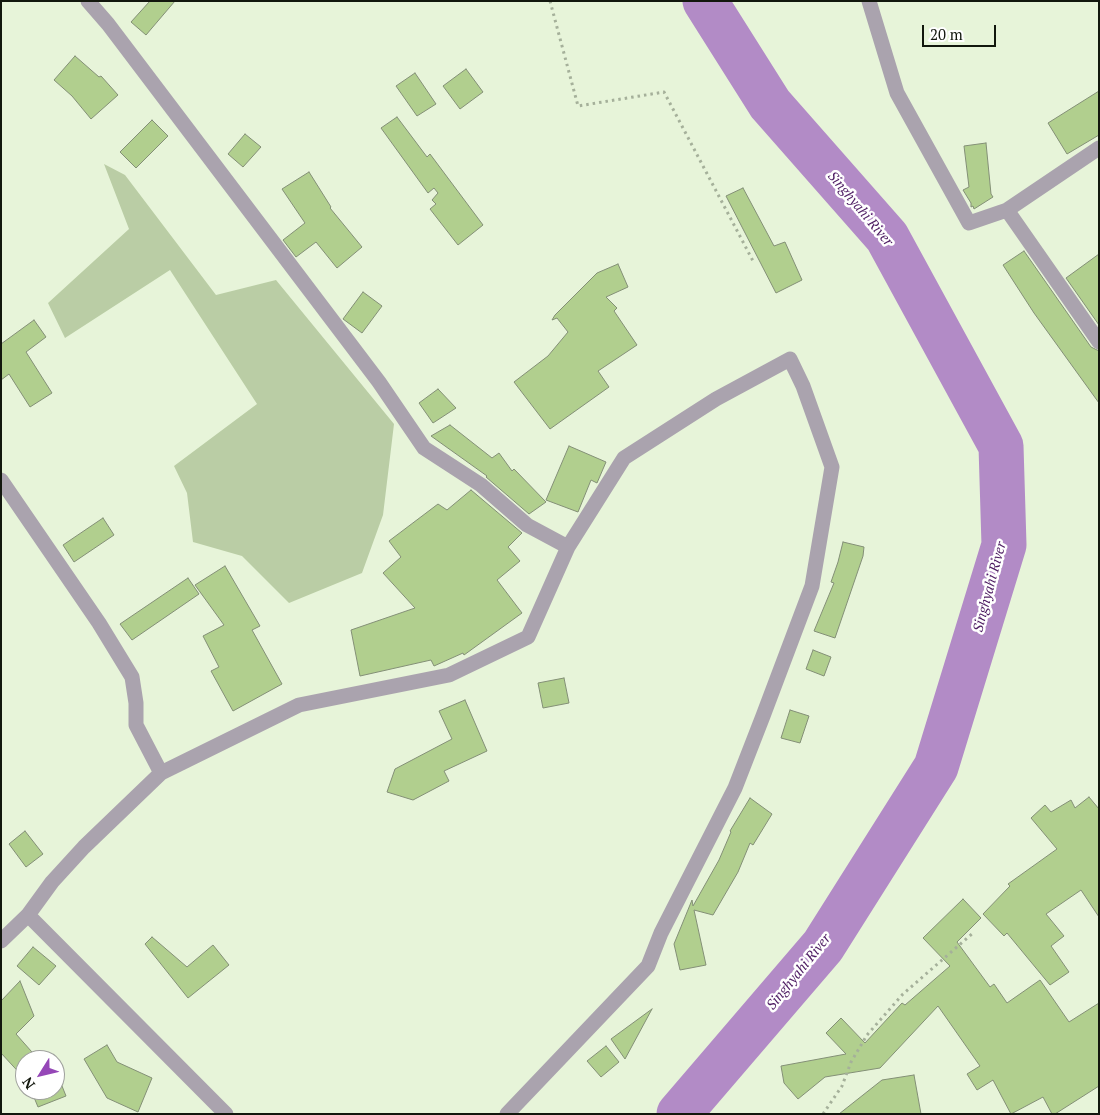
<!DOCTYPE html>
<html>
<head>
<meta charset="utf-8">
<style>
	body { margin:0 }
	#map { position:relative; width:1100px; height:1115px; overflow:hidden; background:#e7f4d9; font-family:"PT Serif",serif }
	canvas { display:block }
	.frame { position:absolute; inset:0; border:2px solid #12170d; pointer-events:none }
	.north { position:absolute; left:15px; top:1050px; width:50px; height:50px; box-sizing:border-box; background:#fff; border:1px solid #a0a29e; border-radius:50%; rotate:234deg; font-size:14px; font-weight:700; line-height:20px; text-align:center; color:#12170d }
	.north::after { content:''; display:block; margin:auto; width:18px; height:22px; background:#9547b7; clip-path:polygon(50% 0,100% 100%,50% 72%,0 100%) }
	.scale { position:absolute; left:922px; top:25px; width:74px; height:22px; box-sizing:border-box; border:2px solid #12170d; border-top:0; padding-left:6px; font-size:15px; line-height:18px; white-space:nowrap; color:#12170d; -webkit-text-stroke:4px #fff; paint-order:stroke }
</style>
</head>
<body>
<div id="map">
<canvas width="1100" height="1115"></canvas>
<div class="frame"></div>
<div class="north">N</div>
<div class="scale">20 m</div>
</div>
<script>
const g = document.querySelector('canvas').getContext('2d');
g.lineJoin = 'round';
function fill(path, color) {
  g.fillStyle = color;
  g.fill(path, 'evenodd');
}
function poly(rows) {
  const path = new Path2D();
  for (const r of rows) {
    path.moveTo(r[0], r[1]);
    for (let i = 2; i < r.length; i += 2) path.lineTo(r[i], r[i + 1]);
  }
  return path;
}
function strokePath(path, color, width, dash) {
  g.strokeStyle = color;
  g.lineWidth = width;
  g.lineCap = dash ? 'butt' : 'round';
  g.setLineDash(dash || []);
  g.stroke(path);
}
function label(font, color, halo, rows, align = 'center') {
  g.font = font + ' "PT Serif",serif';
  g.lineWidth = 5;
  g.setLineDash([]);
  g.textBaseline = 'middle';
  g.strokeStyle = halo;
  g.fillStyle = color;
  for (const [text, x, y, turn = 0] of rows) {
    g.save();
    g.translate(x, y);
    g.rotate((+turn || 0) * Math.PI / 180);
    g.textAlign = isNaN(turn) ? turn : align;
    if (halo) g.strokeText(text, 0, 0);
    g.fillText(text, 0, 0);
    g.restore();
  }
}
fill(poly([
	[104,164,125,175,216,295,276,280,394,424,383,515,362,573,289,603,242,556,193,542,187,493,174,466,257,404,170,270,65,338,48,303,129,229]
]), '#bacda5');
strokePath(poly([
	[679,1114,823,946,936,767,1004,545,1001,446,887,237,770,104,705,1]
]), '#b28bc6', 45);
const building = poly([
	[150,1,175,1,146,35,131,22,150,1],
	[75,56,99,77,101,76,118,95,91,119,72,96,54,80,75,56],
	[466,69,483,92,460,109,443,86,466,69],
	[415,73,436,104,417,116,396,86,415,73],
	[1099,91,1099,135,1067,154,1048,123,1099,91],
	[397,117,427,157,430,154,483,225,458,245,430,209,436,204,432,200,438,193,434,188,428,193,381,128,397,117],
	[152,120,168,136,136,168,120,152,152,120],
	[245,134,261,147,243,167,228,154,245,134],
	[986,143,991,194,993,197,974,209,973,206,971,207,971,203,963,190,969,187,964,146,986,143],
	[309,172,331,207,330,208,362,247,337,268,316,242,296,257,283,240,305,223,282,189,309,172],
	[743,188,774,246,785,242,802,280,776,293,726,196,743,188],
	[1024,251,1091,347,1099,351,1099,403,1034,313,1003,265,1024,251],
	[1099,254,1099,325,1066,278,1099,254],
	[618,264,628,287,606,297,617,308,614,311,637,345,598,371,609,387,550,429,514,382,548,356,568,332,557,318,552,320,555,315,597,273,618,264],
	[363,292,382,306,362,333,343,319,363,292],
	[34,320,46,337,26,352,52,393,30,407,9,374,1,380,1,344,34,320],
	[438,389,456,408,433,423,419,403,438,389],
	[450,425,492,458,499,453,512,471,514,469,546,502,529,514,486,477,487,476,431,436,450,425],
	[569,446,606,462,597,483,591,480,578,512,546,500,569,446],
	[471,490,522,533,508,547,520,561,497,580,522,613,464,655,463,653,434,666,431,660,360,676,351,630,415,608,383,573,401,557,389,541,438,504,447,510,471,490],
	[103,518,114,535,74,562,63,545,103,518],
	[843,542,864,547,863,556,835,638,814,631,834,583,831,582,838,562,843,542],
	[225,566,260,626,252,630,282,684,233,711,211,671,219,667,203,636,224,625,195,585,225,566],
	[188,578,199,594,132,640,120,624,188,578],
	[813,650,831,657,824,676,806,669,813,650],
	[564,678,569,703,543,708,538,683,564,678],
	[465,700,487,751,444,771,449,781,413,800,387,792,395,769,452,739,439,711,465,700],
	[790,710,809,716,800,743,781,738,790,710],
	[1089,797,1099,809,1099,917,1081,890,1046,914,1064,936,1051,946,1069,972,1050,985,1007,933,1004,936,983,914,1010,886,1008,884,1057,849,1031,818,1045,805,1051,812,1071,800,1075,808,1089,797],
	[750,798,772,814,753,845,750,843,738,872,713,915,694,910,706,965,680,970,674,944,692,900,693,906,719,860,731,832,730,831,750,798],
	[25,831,43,854,26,867,9,844,25,831],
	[963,899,981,918,957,942,990,987,994,984,1007,1003,1040,980,1069,1022,1099,1003,1099,1086,1055,1114,1052,1114,1043,1097,1011,1114,993,1080,977,1090,967,1074,980,1066,938,1006,880,1068,825,1077,798,1099,784,1083,781,1066,846,1054,826,1033,841,1018,865,1043,902,1003,905,1005,950,966,923,938,963,899],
	[152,937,187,967,213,945,229,965,188,998,145,944,152,937],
	[33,947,56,966,39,985,17,966,33,947],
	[20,981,34,1016,16,1034,39,1060,25,1060,25,1079,1,1053,1,1001,20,981],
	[652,1009,625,1059,611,1039,652,1009],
	[107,1045,117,1062,152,1078,138,1112,107,1098,84,1059,107,1045],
	[606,1046,619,1062,601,1077,587,1061,606,1046],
	[56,1071,66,1096,38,1107,31,1090,55,1090,56,1071],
	[914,1075,921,1114,839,1114,882,1080,914,1075]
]);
fill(building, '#b1cf8e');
strokePath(building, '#838f76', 1);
strokePath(poly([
	[550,1,578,106,664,92,753,261],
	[823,1114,842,1086,851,1062,867,1035,903,994,973,933]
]), '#a5b09a', 3, [2.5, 4]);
strokePath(poly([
	[88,1,108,24,379,382,424,448,481,485,527,525,568,547],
	[869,1,897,93,969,223,1007,210,1099,148],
	[1007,210,1099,342],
	[1,480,99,623,132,677,136,703,136,725,161,773],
	[28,915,226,1114],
	[1,941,28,915,52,882,84,847,161,773,299,705,449,675,528,637,568,547,624,458,716,399,790,359,803,386,832,467,812,586,763,716,735,788,661,933,648,966,507,1114]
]), '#aaa3ae', 15);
label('italic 14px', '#4d1c62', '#fff', [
	["Singhyahi River",860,209,50],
	["Singhyahi River",990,587,-75],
	["Singhyahi River",799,972,-51]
]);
</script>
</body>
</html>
